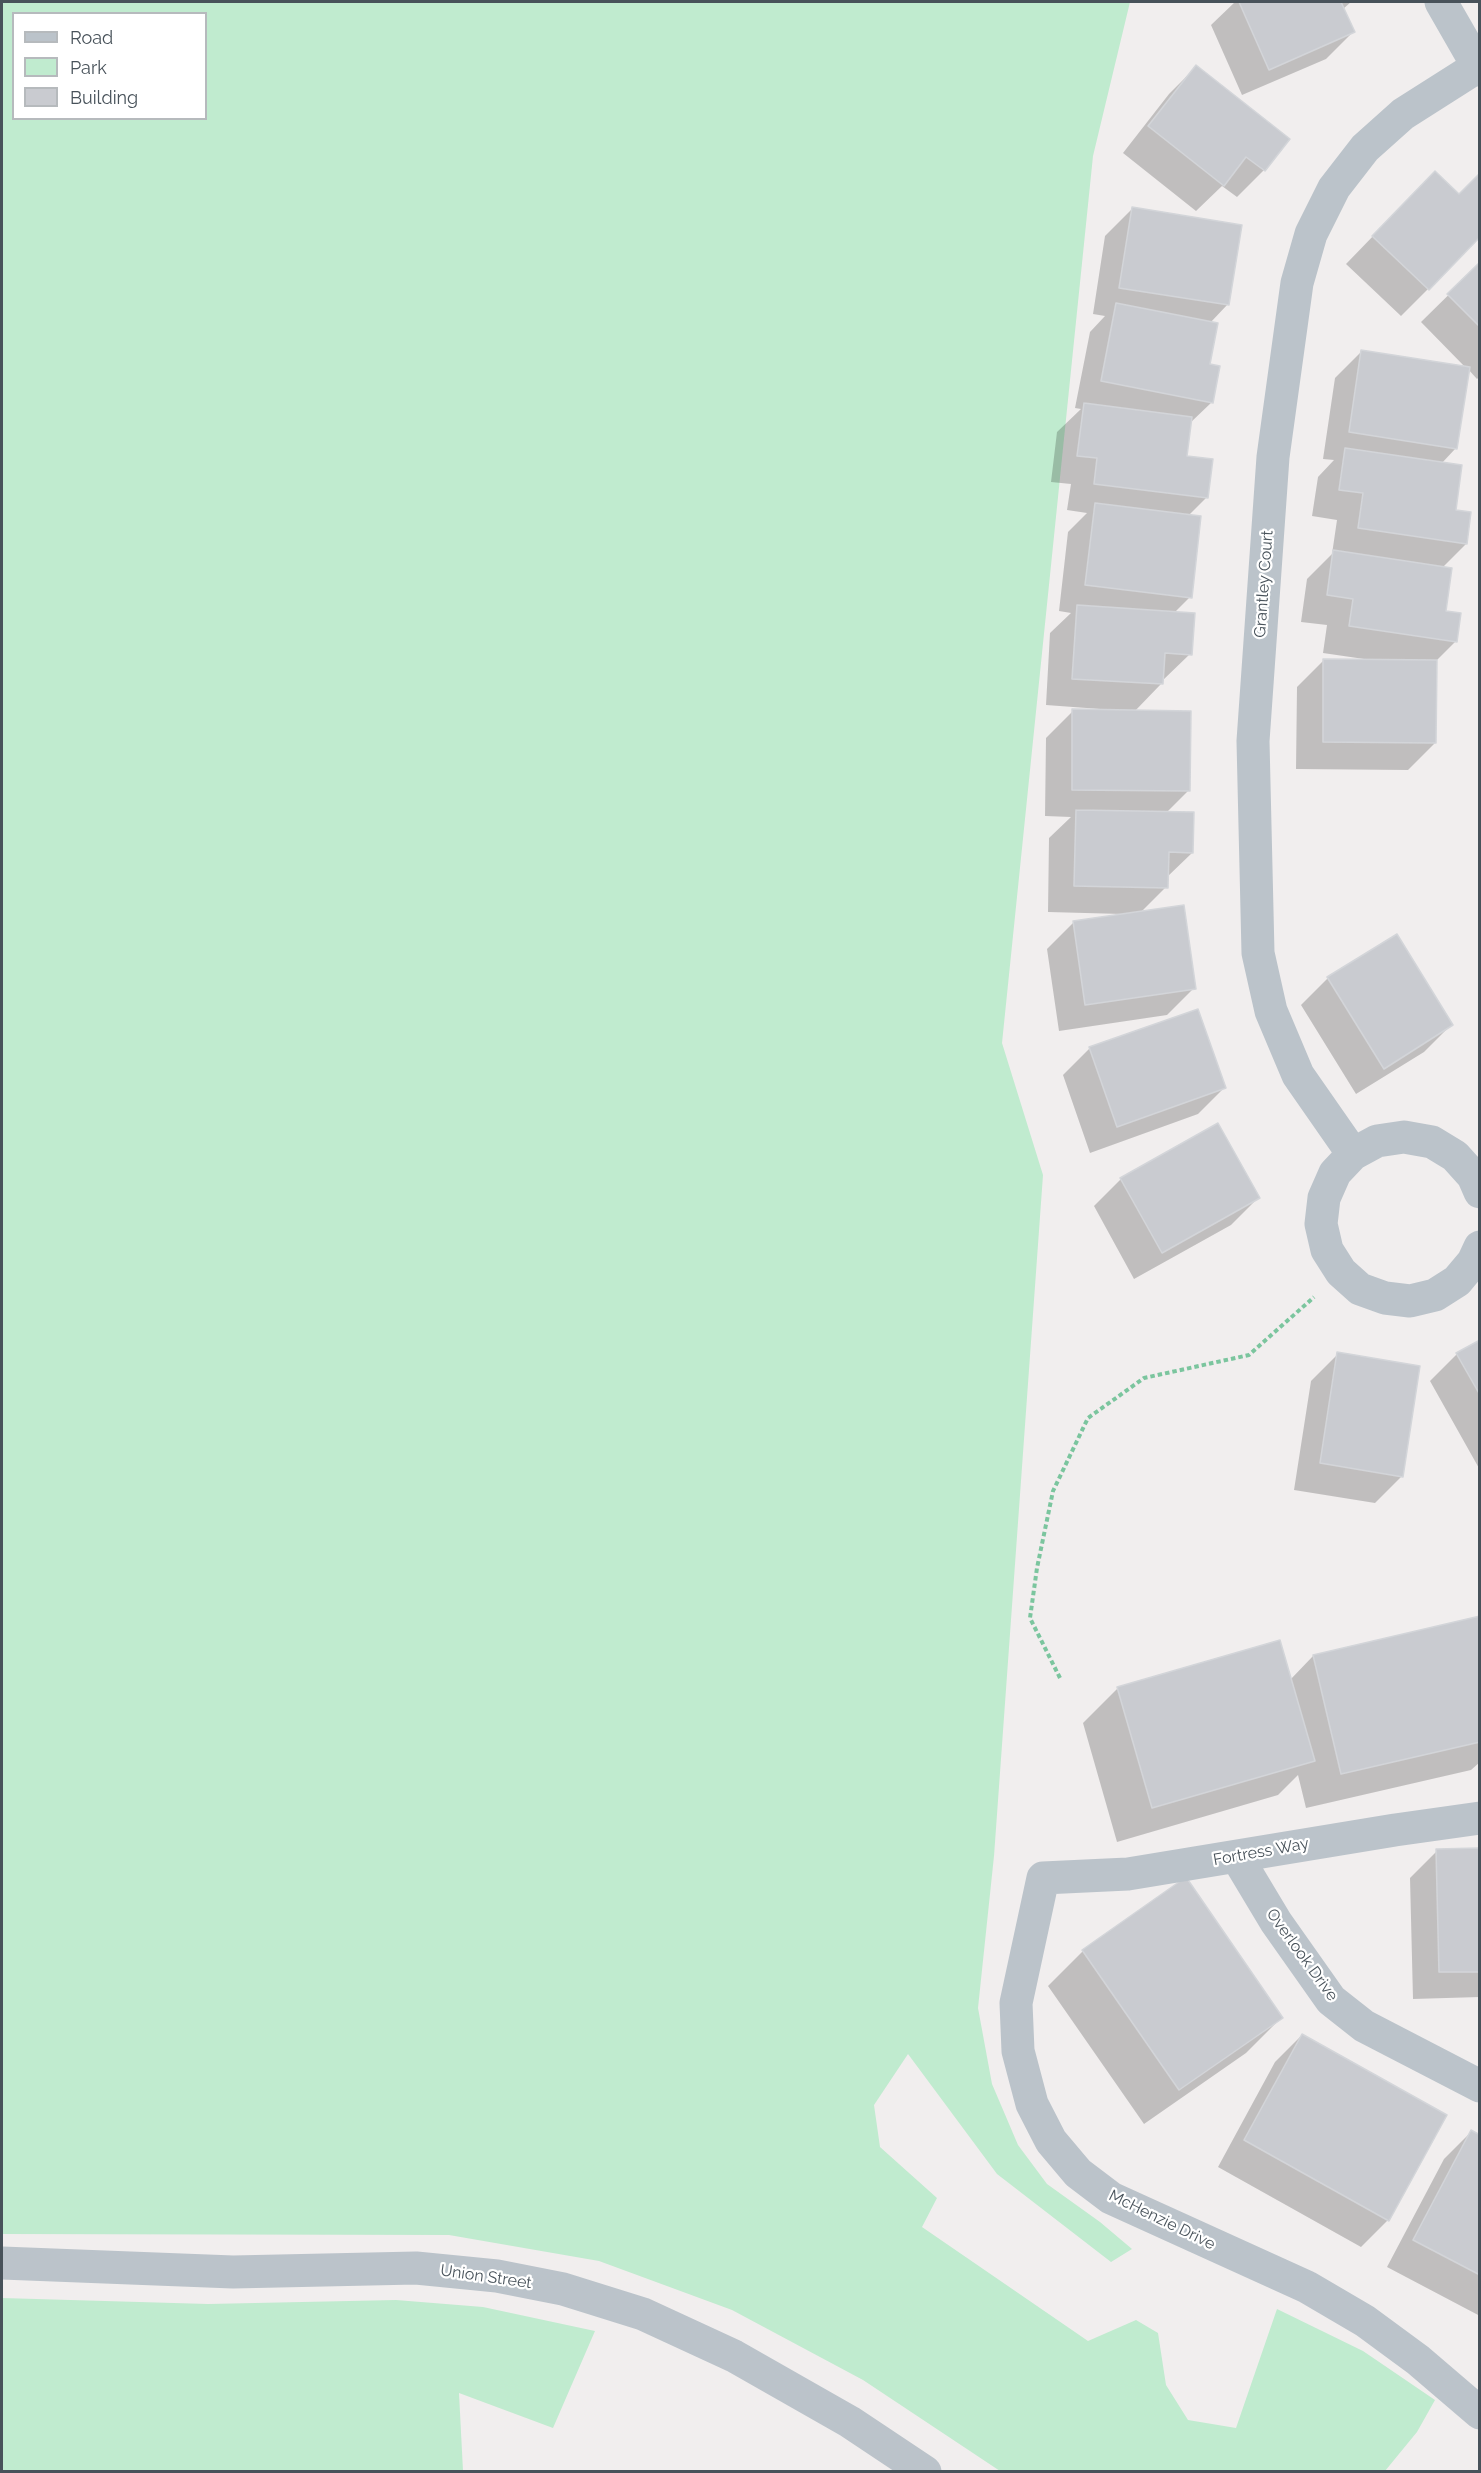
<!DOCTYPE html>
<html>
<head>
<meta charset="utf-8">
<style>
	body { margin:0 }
	#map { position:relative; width:1481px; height:2473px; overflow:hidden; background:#f1eeee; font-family:Raleway,sans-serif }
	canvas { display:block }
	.frame { position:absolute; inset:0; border:3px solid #48525a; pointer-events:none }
	.legend { position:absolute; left:12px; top:12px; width:195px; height:108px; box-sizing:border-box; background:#fff; border:2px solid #b6babd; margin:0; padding:8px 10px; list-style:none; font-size:18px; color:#48525a }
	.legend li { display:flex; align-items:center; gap:12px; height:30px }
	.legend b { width:30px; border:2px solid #b6babd }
</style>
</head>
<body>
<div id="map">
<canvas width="1481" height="2473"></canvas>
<div class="frame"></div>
<ul class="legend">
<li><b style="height:8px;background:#bbc3ca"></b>Road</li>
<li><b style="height:16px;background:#c0ebcf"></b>Park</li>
<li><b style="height:16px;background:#c9cbd0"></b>Building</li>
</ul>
</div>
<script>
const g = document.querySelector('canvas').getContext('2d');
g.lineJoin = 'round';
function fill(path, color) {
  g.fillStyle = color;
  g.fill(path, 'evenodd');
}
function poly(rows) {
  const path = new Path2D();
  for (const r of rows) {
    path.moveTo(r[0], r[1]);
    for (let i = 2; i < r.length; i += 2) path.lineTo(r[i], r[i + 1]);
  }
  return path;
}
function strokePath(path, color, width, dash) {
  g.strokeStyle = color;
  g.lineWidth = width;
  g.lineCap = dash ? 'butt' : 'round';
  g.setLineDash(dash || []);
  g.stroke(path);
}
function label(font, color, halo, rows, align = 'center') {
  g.font = font + ' Raleway,sans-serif';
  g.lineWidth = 4.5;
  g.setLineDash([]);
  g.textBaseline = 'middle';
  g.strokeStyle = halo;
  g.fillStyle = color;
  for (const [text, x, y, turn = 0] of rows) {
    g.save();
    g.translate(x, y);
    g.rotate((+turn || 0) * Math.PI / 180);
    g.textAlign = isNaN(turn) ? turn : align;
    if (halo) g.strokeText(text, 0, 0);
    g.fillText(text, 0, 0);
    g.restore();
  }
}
fill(poly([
	[2,2,1130,2,1093,156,1002,1043,1043,1175,994,1856,978,2008,992,2084,1018,2145,1047,2184,1100,2222,1132,2249,1111,2262,997,2174,908,2054,874,2105,880,2147,937,2198,922,2227,1088,2341,1136,2320,1158,2333,1166,2385,1188,2420,1236,2428,1277,2309,1363,2351,1435,2400,1417,2432,1385,2471,1000,2471,863,2380,732,2310,599,2261,449,2235,2,2234],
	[14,14,206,14,206,118,14,118],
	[2,2298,208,2304,396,2300,483,2307,595,2331,553,2428,459,2393,463,2471,2,2471]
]), '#c0ebcf');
fill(poly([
	[1235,2,1351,2,1343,9,1353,32,1326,59,1242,95,1211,25],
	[1196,67,1288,139,1264,170,1237,197,1222,186,1196,211,1123,153,1169,94],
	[1408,200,1428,289,1401,316,1346,264],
	[1132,209,1228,304,1210,323,1208,365,1212,402,1189,424,1185,457,1207,497,1188,516,1190,597,1174,613,1190,654,1162,681,1161,684,1134,712,1189,790,1166,813,1192,853,1166,878,1166,887,1140,913,1194,988,1167,1015,1059,1031,1047,949,1074,922,1122,916,1122,914,1048,912,1049,838,1071,817,1045,816,1046,738,1073,711,1100,711,1100,709,1046,705,1050,633,1071,613,1059,611,1068,532,1087,513,1067,510,1071,484,1051,482,1057,432,1081,409,1075,408,1090,332,1105,316,1093,314,1105,236],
	[1480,264,1480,376,1477,379,1468,369,1456,448,1441,464,1466,544,1442,568,1444,612,1456,641,1436,661,1435,743,1408,770,1296,769,1297,687,1324,660,1364,661,1364,659,1323,653,1327,625,1301,622,1307,579,1332,554,1337,520,1312,516,1318,477,1334,460,1323,459,1335,378,1362,351,1466,368,1421,322],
	[1328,978,1451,1025,1424,1052,1356,1094,1301,1005],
	[1090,1048,1225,1087,1198,1114,1090,1153,1063,1075],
	[1121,1179,1258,1198,1231,1225,1134,1279,1094,1206],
	[1480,1341,1480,1470,1430,1381,1457,1354],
	[1338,1354,1402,1476,1375,1503,1294,1490,1311,1381],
	[1480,1621,1480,1762,1471,1770,1306,1808,1298,1775,1278,1795,1117,1842,1083,1723,1118,1688,1290,1680,1313,1656],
	[1480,1850,1480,1997,1413,1999,1410,1878,1437,1851],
	[1083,1951,1281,2018,1246,2053,1144,2124,1048,1986],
	[1302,2035,1388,2220,1361,2247,1218,2167,1275,2062],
	[1471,2132,1480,2137,1480,2316,1387,2267,1444,2159]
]), '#0003');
const building = poly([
	[1239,2,1341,2,1355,32,1269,70,1239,2],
	[1196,65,1290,139,1265,171,1246,157,1224,186,1148,126,1196,65],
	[1435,171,1459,194,1480,173,1480,237,1429,290,1372,236,1435,171],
	[1132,207,1242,225,1229,305,1119,288,1132,207],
	[1480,262,1480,327,1447,294,1480,262],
	[1116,303,1218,323,1210,364,1220,366,1213,403,1101,381,1116,303],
	[1361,350,1470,367,1457,449,1349,432,1361,350],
	[1084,403,1192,417,1187,456,1213,459,1208,498,1094,484,1097,458,1077,456,1084,403],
	[1345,448,1462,465,1456,510,1471,512,1467,544,1358,528,1363,493,1339,490,1345,448],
	[1095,503,1201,516,1192,598,1085,585,1095,503],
	[1333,550,1452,568,1446,611,1461,613,1457,642,1349,626,1353,599,1327,595,1333,550],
	[1077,605,1195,613,1192,655,1165,653,1163,684,1072,679,1077,605],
	[1323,659,1437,660,1436,743,1323,742,1323,659],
	[1072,709,1191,711,1190,791,1072,790,1072,709],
	[1076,810,1194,812,1193,853,1169,852,1168,888,1074,886,1076,810],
	[1184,905,1196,989,1085,1005,1073,921,1184,905],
	[1397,934,1453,1025,1384,1069,1327,977,1397,934],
	[1198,1009,1226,1088,1117,1127,1089,1047,1198,1009],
	[1218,1123,1260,1198,1162,1253,1120,1178,1218,1123],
	[1480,1340,1480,1395,1456,1353,1480,1340],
	[1337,1352,1420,1366,1403,1477,1320,1463,1337,1352],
	[1480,1616,1480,1742,1341,1774,1313,1655,1480,1616],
	[1280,1640,1315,1761,1152,1808,1117,1687,1280,1640],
	[1480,1848,1480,1972,1439,1972,1436,1849,1480,1848],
	[1186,1877,1283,2018,1179,2090,1082,1950,1186,1877],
	[1302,2034,1447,2115,1389,2221,1244,2140,1302,2034],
	[1471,2130,1480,2135,1480,2275,1413,2240,1471,2130]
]);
fill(building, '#c9cbd0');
strokePath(building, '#d3d5d9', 1.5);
strokePath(poly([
	[1060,1678,1030,1618,1037,1568,1053,1491,1088,1418,1144,1378,1249,1355,1314,1297]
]), '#7bc59e', 4, [4.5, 3]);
strokePath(poly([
	[1441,2,1480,70],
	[1353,1154,1298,1075,1271,1011,1258,953,1253,741,1273,457,1297,283,1311,234,1334,188,1365,148,1403,114,1477,67],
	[1480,1192,1473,1176,1455,1156,1432,1142,1404,1137,1377,1141,1353,1154,1335,1173,1324,1198,1321,1224,1327,1250,1341,1272,1360,1289,1385,1298,1410,1301,1435,1295,1457,1281,1473,1262,1480,1247],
	[1480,1818,1395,1830,1128,1874,1043,1878,1016,2003,1018,2051,1032,2104,1051,2141,1078,2173,1111,2198,1307,2287,1365,2321,1418,2360,1480,2413],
	[1237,1857,1276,1922,1331,2000,1364,2026,1480,2086],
	[2,2263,233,2272,416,2268,497,2276,563,2289,643,2314,734,2356,850,2422,925,2472]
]), '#bbc3ca', 33);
label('16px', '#48525a', '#fff', [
	["Grantley Court",1264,584,-86],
	["Fortress Way",1261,1852,-10],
	["Overlook Drive",1302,1955,54],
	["McHenzie Drive",1162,2220,26],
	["Union Street",486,2277,8]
]);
</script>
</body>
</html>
